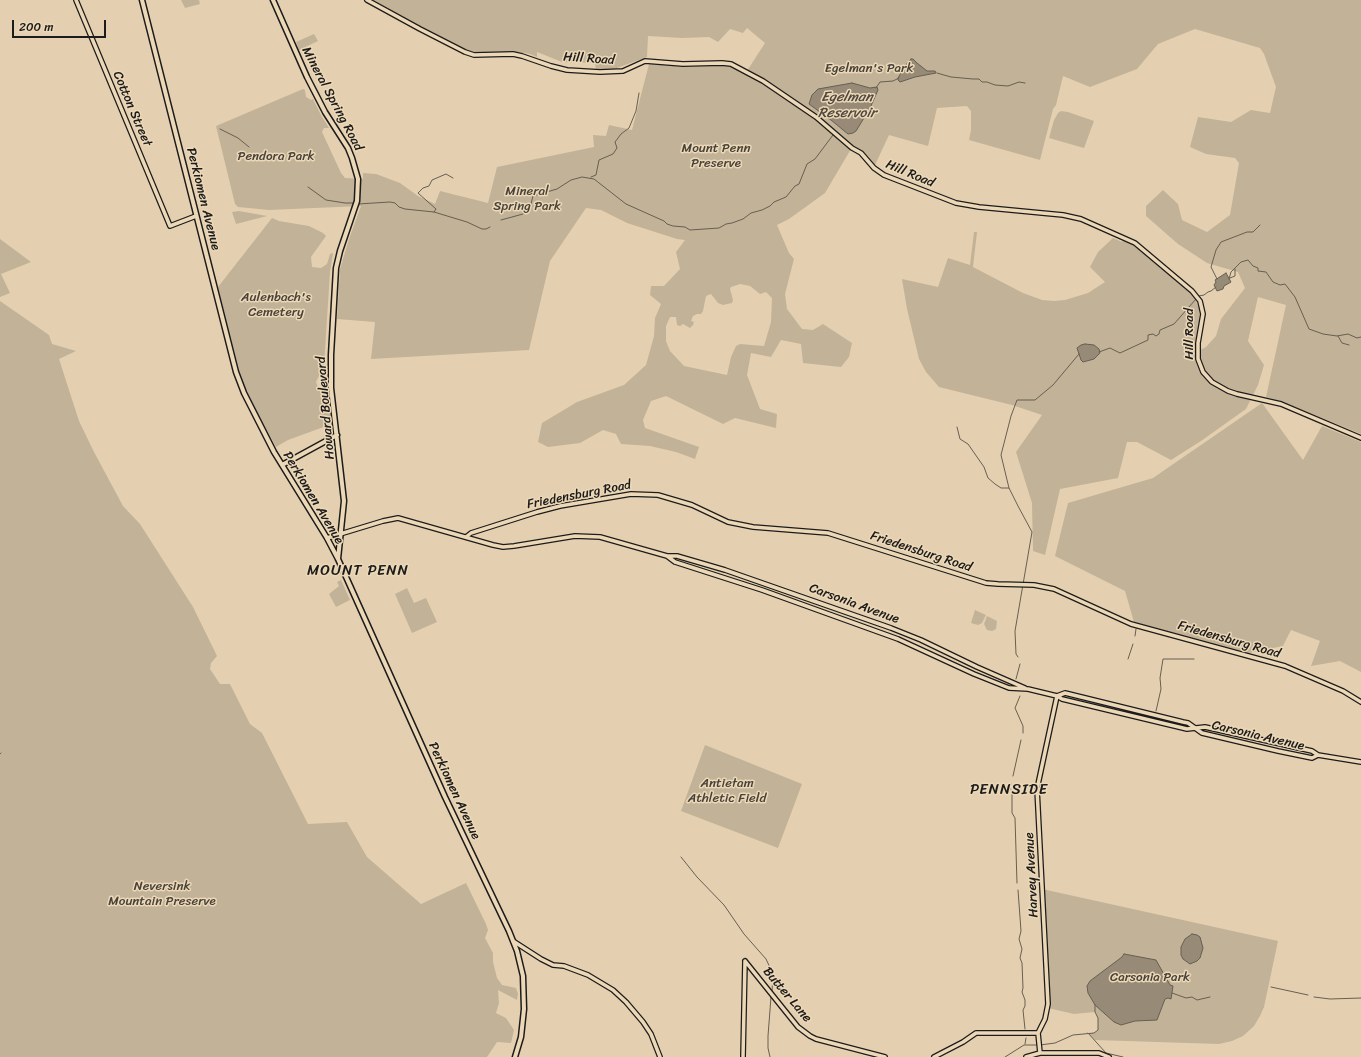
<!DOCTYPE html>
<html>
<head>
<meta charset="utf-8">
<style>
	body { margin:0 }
	#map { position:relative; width:1361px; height:1057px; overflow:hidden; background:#e4d0b0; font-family:Sriracha,sans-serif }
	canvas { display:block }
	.scale { position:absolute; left:12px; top:20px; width:94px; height:18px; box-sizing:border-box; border:2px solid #1c1c1c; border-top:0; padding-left:5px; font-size:12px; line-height:14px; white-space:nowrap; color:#1c1c1c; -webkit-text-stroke:3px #ecd8b6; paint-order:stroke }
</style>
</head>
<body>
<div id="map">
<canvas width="1361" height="1057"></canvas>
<div class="scale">200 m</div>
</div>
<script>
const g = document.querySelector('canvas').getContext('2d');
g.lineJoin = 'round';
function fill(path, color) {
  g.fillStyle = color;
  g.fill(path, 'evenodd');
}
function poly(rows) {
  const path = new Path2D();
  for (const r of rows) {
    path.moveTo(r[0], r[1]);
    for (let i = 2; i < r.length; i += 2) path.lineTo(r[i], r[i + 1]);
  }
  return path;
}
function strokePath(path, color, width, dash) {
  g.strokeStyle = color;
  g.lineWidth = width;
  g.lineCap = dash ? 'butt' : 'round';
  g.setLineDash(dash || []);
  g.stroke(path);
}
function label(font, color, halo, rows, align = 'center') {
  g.font = font + ' Sriracha,sans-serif';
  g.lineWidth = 3;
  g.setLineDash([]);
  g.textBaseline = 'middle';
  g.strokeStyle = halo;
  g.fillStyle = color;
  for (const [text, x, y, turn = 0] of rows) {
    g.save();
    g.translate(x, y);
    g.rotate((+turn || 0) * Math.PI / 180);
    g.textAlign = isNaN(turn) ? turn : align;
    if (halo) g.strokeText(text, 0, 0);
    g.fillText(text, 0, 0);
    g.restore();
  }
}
fill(poly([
	[181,0,199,0,200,4,185,8],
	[372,0,1361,0,1361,434,1283,402,1266,397,1286,305,1258,297,1248,341,1264,365,1258,385,1246,409,1201,441,1171,460,1137,442,1127,442,1118,478,1060,489,1045,555,1033,551,1032,503,1016,452,1042,415,1012,405,939,387,926,372,919,359,907,309,902,279,938,287,948,258,970,265,974,232,977,232,973,267,1023,293,1042,300,1054,301,1065,300,1088,293,1105,282,1090,267,1098,252,1113,238,1122,242,1123,239,1135,245,1184,286,1194,297,1199,308,1200,313,1196,352,1206,347,1216,336,1221,319,1245,288,1238,272,1207,263,1178,244,1146,216,1146,206,1163,190,1178,204,1182,220,1207,232,1230,215,1239,163,1235,158,1206,154,1190,147,1198,117,1231,122,1251,110,1270,113,1276,87,1264,54,1260,48,1195,29,1158,44,1137,69,1090,87,1063,76,1056,105,1053,109,1040,160,969,140,971,130,971,111,967,106,937,108,928,146,889,135,875,165,868,156,854,146,851,149,825,193,789,219,777,225,789,253,794,259,785,294,787,309,802,329,813,330,823,324,852,343,849,357,841,367,803,363,801,344,781,340,771,357,751,353,747,375,760,409,777,414,776,428,735,418,723,424,666,396,651,401,643,420,645,428,699,447,695,459,676,452,650,446,621,444,616,434,603,430,580,443,548,447,538,442,542,423,577,402,624,385,646,365,654,336,655,318,661,304,650,295,651,286,664,286,680,269,676,252,685,240,677,239,627,223,601,210,586,208,550,261,529,350,371,359,375,322,337,319,340,269,349,239,361,206,269,210,238,207,235,204,216,126,303,89,305,90,306,97,311,100,313,99,322,117,329,128,324,128,322,132,341,173,345,178,363,179,363,173,376,174,400,183,418,196,435,204,440,191,488,203,497,167,594,147,593,135,606,136,609,125,632,130,649,64,686,67,721,65,729,66,745,74,765,43,747,28,743,33,730,29,718,42,709,37,682,38,648,36,647,57,614,69,596,69,595,63,562,62,537,52,537,57,530,54,518,52,470,52],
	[740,284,750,286,760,294,766,292,772,298,771,322,764,346,740,344,736,346,731,357,727,375,684,366,670,351,666,341,666,326,670,317,676,317,677,325,680,326,683,324,690,328,693,325,694,322,691,321,693,316,697,314,701,314,703,311,706,296,711,294,718,303,723,305,732,303,733,300,730,289,731,287],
	[314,34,318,41,299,50,296,42],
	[1061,111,1068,112,1094,121,1084,148,1049,138,1054,120,1058,113],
	[239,211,267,216,236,224,232,212],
	[272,218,279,221,309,226,323,233,326,236,311,257,312,267,321,268,327,264,330,254,333,253,330,272,324,366,316,382,319,390,328,398,331,422,329,425,288,440,276,447,247,394,240,373,218,287],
	[0,239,31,262,1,274,10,293,0,297],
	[0,301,49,335,52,344,76,351,59,359,79,421,94,452,123,506,140,524,193,607,217,656,211,663,210,669,220,684,230,684,250,724,262,733,308,824,347,822,367,857,421,904,466,883,486,924,488,930,485,938,493,953,493,962,497,978,502,985,516,988,518,994,517,1000,498,990,499,1003,496,1013,506,1018,514,1030,511,1043,497,1042,487,1057,0,1057],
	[1262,403,1303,460,1322,426,1361,442,1361,672,1340,661,1311,666,1320,641,1291,630,1283,646,1249,653,1134,622,1125,591,1055,556,1068,503,1153,478],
	[341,580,350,600,336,607,329,594,339,586,337,582],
	[407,588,414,603,426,598,437,622,412,633,395,594],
	[975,610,986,615,982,623,978,625,971,623],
	[987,616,997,621,996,629,992,631,987,630,984,624],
	[705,745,802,784,778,848,681,811],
	[1042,889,1278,941,1264,1007,1260,1016,1254,1026,1243,1036,1232,1041,1219,1044,1095,1040,1088,1033,1094,1033,1098,1030,1098,1018,1095,1012,1074,1014,1048,1008]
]), '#c2b297');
const water = poly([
	[911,59,913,59,917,63,927,71,935,71,936,73,915,77,900,82,898,80,898,78,905,66,911,59],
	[852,83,870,88,877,87,878,90,870,108,856,131,853,133,848,134,831,120,809,104,812,95,818,89,852,83],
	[1226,273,1231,282,1224,286,1223,289,1217,291,1214,285,1216,282,1215,280,1226,273],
	[1085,344,1094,345,1099,349,1100,353,1094,359,1083,362,1081,360,1077,348,1081,345,1085,344],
	[1192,934,1197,935,1200,937,1203,948,1200,958,1197,961,1190,964,1183,959,1181,955,1181,947,1185,939,1192,934],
	[1124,954,1156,960,1170,985,1173,986,1171,999,1168,998,1165,999,1157,1020,1135,1021,1121,1025,1114,1022,1095,1005,1088,993,1087,986,1090,981,1122,957,1124,954]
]);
fill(water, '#978b77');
strokePath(water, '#665f53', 1);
strokePath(poly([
	[937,73,951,77,973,79,979,79,982,82,987,82,995,85,1008,86,1019,82,1025,83],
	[876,88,880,82,893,81,899,78],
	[220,129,238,138,249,147],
	[591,177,596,175,599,160,613,154,617,148,615,142,621,134,629,128,636,111,639,93],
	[308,187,326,200,345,203,355,203],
	[358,204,390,202,395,203,399,207,405,209,434,212,467,222,482,229,486,229,490,227],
	[434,212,436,209,418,193,423,188,429,186,432,180,446,174,453,178],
	[501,220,523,214,531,204,533,196,557,189,571,180,582,177,594,179,626,204,664,221,667,224,673,226,685,227,690,230,719,228,726,224,732,223,743,219,751,213,762,210,770,206,774,202,786,197,795,186,799,184,807,164,815,159,833,135],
	[1230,278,1235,276,1235,269],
	[1217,279,1211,267,1216,250,1221,242,1247,232,1253,232,1260,225],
	[1229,279,1231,272,1241,262,1248,260,1253,266,1258,268,1258,271,1266,272,1273,282,1280,285,1285,284,1295,297,1309,329,1323,334,1337,336,1348,334,1357,338,1361,337],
	[1199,296,1204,295,1208,292,1211,291,1216,287],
	[1338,336,1342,343,1349,345],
	[1099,352,1110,348,1120,353,1148,340,1148,335,1153,334,1156,336,1159,334,1160,330,1174,324,1196,299],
	[957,427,960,439,968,444,984,467,988,478,995,484,1001,488,1009,488,1018,506,1032,532,1015,631,1016,654,1018,657],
	[1009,488,1001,455,1011,416,1017,400,1035,400,1053,385,1079,354],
	[1135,636,1136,629],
	[1128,659,1133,644],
	[1016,679,1020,664],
	[1020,696,1015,708,1023,726,1023,733],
	[1156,711,1161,689,1160,678,1163,659,1194,659],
	[0,754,1,753],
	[1013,776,1021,740],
	[1011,784,1010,788,1012,792,1012,813,1015,818,1017,883],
	[681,857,697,877,724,905,744,934,766,959,773,974,772,992],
	[1018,890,1021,931,1019,939,1022,949,1020,958,1022,963,1023,988,1022,992,1025,1000,1025,1006,1023,1010,1025,1029],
	[1271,987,1308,995],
	[1172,993,1186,998,1192,997,1197,1000,1210,997],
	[1314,997,1330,999,1361,998],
	[1088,1033,1106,1053,1123,1057],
	[1025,1044,1026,1038],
	[1040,1045,1055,1043,1073,1035,1094,1033,1098,1030,1098,1018,1095,1012,1095,1005],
	[770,1057,768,1048,768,1036,771,997],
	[1005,1057,1024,1045,1037,1045]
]), '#665f53', 1);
const secondary = poly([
	[76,0,170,226,196,216],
	[367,0,420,29,465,52,474,55,513,54,522,56,551,66,567,70,600,72,623,71,645,61,683,64,722,63,731,64,763,81,816,117,852,148,861,153,874,168,884,175,956,203,979,207,1063,215,1081,219,1135,243,1192,291,1200,301,1203,314,1198,343,1198,359,1203,372,1212,382,1228,391,1237,394,1281,404,1361,438],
	[466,537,471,533,537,512,560,506,631,494,658,495,692,505,728,522,753,527,828,533,986,583,998,584,1034,585,1054,589,1131,624,1285,666,1343,691,1361,702],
	[327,538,383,521,398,518,493,545,503,547,514,546,575,536,600,537,667,556,675,562,762,590,898,639,974,674,1009,688,1028,689,1057,696,1062,699,1187,729,1205,727,1312,751,1318,755,1361,762],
	[668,556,677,556,725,570,891,628,921,640,977,667,1025,688],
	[1057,696,1065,693,1183,722,1188,723,1202,733,1278,751,1312,758,1318,755],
	[513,941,541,959,553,965,564,966,588,975,613,990,626,1002,643,1022,651,1034,660,1057],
	[745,961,798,1027,810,1036,816,1039,885,1057],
	[1040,1053,1038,1033,1045,1019,1048,1004,1037,789,1057,696],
	[743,1057,745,961],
	[934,1057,963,1042,976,1033,1038,1033],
	[1026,1057,1040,1053,1099,1053,1109,1057]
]);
const primary = poly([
	[142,0,236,372,244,393,274,452,327,538,338,559,445,797,509,931,517,951,523,976,524,1009,521,1037,515,1057],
	[273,0,307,77,325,112,348,148,352,158,358,179,357,201,340,251,336,268,331,355,331,388,344,501,338,559],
	[282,465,337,435]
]);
strokePath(secondary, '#1c1c1c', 6);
strokePath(primary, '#1c1c1c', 7);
strokePath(secondary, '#ecd8b6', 3.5);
strokePath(primary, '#ecd8b6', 4);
label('13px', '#1c1c1c', '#ecd8b6', [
	["Hill Road",589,59,4],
	["Mineral Spring Road",332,99,62],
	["Cotton Street",132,109,67],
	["Hill Road",910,174,23],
	["Perkiomen Avenue",203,199,76],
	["Hill Road",1190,334,-90],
	["Howard Boulevard",326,408,-95],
	["Friedensburg Road",579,495,-11],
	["Perkiomen Avenue",313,498,59],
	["Friedensburg Road",921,552,18],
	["Carsonia Avenue",854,604,20],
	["Friedensburg Road",1229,640,16],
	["Carsonia Avenue",1258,736,13],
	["Perkiomen Avenue",454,791,65],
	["Harvey Avenue",1032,875,-93],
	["Butter Lane",787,995,50]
]);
label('13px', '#46423b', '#ecd8b6', [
	["Egelman's Park",869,69],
	["Mount Penn",716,149],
	["Preserve",716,164],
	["Pendora Park",276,157],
	["Mineral",527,192],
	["Spring Park",527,207],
	["Aulenbach's",276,298],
	["Cemetery",276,313],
	["Antietam",727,784],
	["Athletic Field",727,799],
	["Neversink",162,887],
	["Mountain Preserve",162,902],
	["Carsonia Park",1150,978]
]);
label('italic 14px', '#4d4840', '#ecd8b6', [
	["Egelman",847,97],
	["Reservoir",847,113]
]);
g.letterSpacing = '1px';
label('15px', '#1c1c1c', '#ecd8b6', [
	["MOUNT PENN",358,571],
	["PENNSIDE",1009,790]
]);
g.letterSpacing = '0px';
</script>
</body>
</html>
